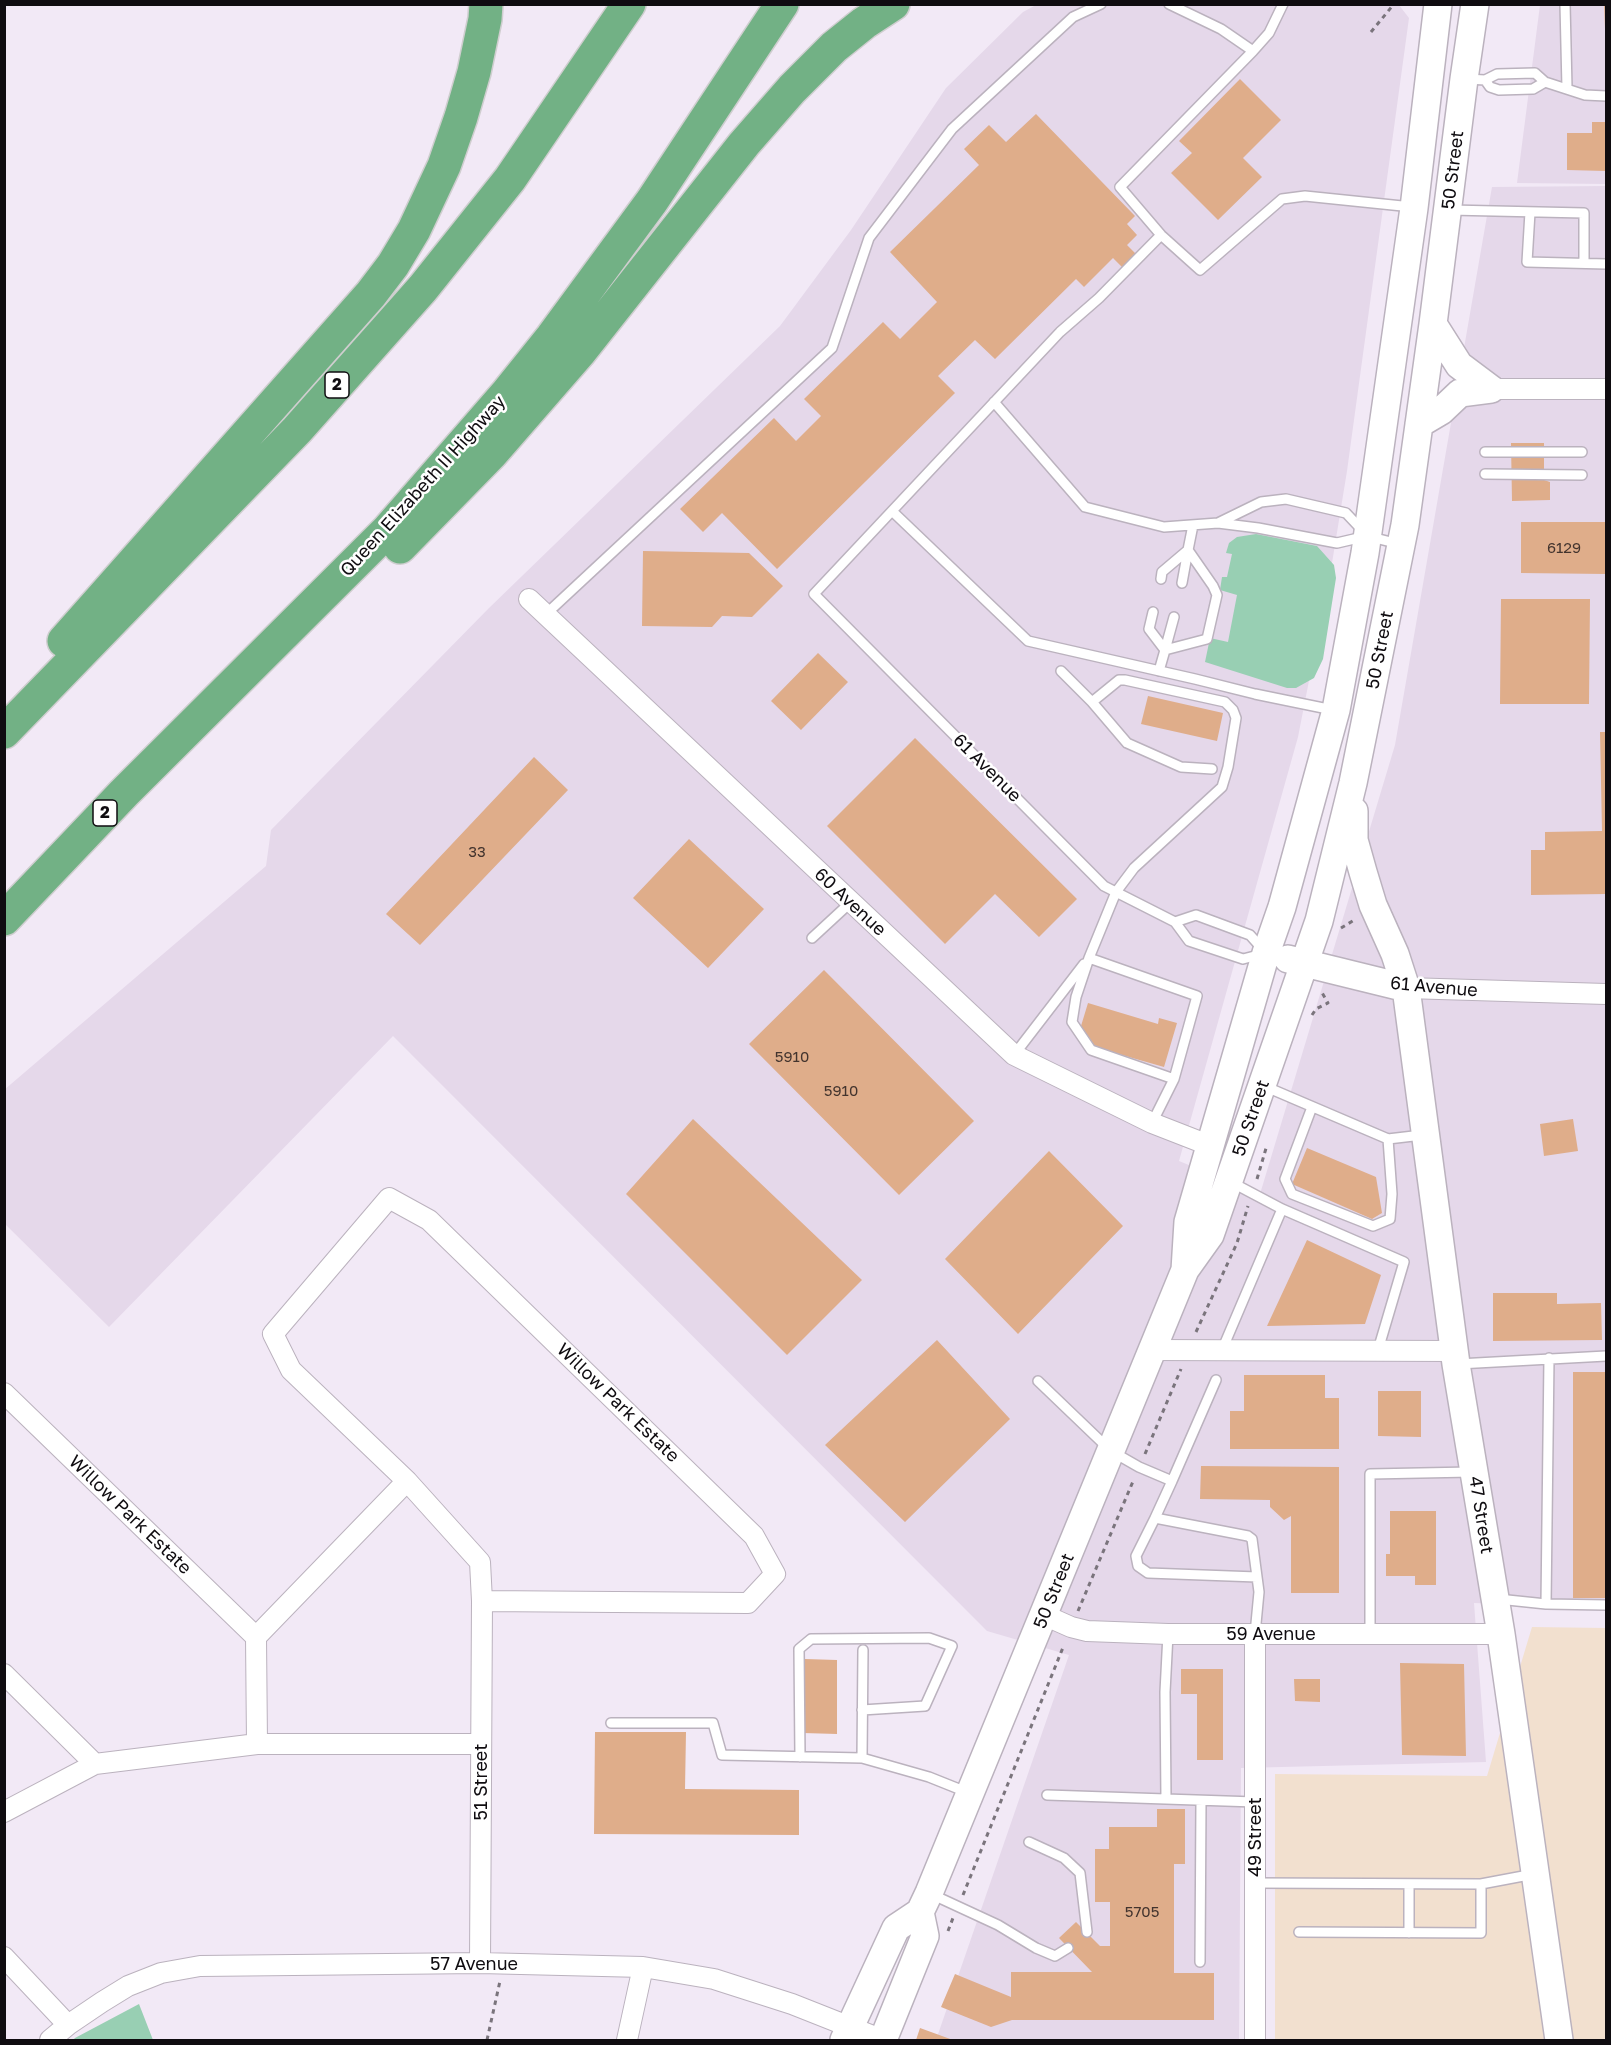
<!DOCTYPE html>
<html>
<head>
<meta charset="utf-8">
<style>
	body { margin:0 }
	#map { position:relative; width:1611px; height:2045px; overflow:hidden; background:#f2e9f6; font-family:"Golos Text",sans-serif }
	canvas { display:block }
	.frame { position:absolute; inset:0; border:6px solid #0f0c10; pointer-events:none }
</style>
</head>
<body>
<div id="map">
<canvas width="1611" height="2045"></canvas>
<div class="frame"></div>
</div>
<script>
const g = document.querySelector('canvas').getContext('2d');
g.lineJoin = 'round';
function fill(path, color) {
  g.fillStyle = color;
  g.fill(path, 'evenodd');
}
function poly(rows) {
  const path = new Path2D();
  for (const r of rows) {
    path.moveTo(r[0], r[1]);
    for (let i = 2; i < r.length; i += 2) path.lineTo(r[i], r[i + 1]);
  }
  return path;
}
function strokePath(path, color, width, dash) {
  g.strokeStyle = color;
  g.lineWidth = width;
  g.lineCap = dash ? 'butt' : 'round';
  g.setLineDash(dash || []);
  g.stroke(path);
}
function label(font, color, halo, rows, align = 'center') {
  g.font = font + ' "Golos Text",sans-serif';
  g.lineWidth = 5;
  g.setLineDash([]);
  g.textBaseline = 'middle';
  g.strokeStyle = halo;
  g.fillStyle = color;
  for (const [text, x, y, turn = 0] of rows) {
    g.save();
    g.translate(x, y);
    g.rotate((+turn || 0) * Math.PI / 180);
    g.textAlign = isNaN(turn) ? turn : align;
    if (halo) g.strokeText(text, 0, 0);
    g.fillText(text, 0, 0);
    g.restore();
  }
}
fill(poly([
	[1038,4,1399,5,1409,18,1347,471,1332,563,1298,737,1179,1161,1260,1194,1395,745,1492,187,1606,186,1606,1608,1474,1603,1486,1762,1241,1768,1239,2040,936,2040,1069,1655,987,1631,393,1036,109,1327,5,1224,4,1090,266,866,271,830,489,608,780,326,851,230,946,88,1023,12],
	[1540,5,1606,5,1606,184,1517,183]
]), '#e5d8ea');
fill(poly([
	[1532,1627,1606,1628,1606,2040,1275,2040,1275,1774,1487,1776]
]), '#f2e0cf');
fill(poly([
	[1256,534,1317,546,1334,565,1336,578,1323,659,1314,678,1296,688,1287,688,1205,662,1210,638,1228,642,1237,595,1220,590,1222,577,1227,577,1232,554,1226,553,1229,543,1237,537],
	[139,2004,153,2040,73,2040,75,2038]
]), '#98cfb3');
fill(poly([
	[1604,4,1606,4,1606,29,1605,29],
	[1240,79,1281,120,1243,158,1262,177,1218,220,1171,173,1192,153,1179,141],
	[1036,114,1135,216,1127,224,1137,235,1127,245,1137,255,1123,268,1113,258,1084,287,1076,279,995,359,975,340,938,376,955,393,777,569,722,513,703,532,680,509,774,418,796,441,821,416,804,399,883,322,900,339,937,302,890,252,979,165,964,149,989,125,1006,142],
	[1592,122,1606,122,1606,171,1567,170,1567,133,1592,133],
	[1511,443,1544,443,1544,480,1550,482,1550,500,1512,501],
	[1521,522,1606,522,1606,574,1521,573],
	[643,551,749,553,783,586,752,617,722,616,712,627,642,626],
	[1501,599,1590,599,1589,704,1500,704],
	[818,653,848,682,801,730,771,701],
	[1148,696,1223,713,1217,741,1141,724],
	[1600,732,1606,732,1606,894,1531,895,1531,850,1545,850,1545,832,1602,831],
	[915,738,1077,899,1039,937,995,894,945,944,827,826],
	[534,757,568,790,420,945,386,914],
	[689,839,764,909,708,968,633,898],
	[824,970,974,1121,899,1195,749,1044],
	[1088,1003,1158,1024,1159,1018,1177,1023,1164,1067,1094,1047,1081,1026],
	[693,1119,862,1280,787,1355,626,1194],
	[1573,1119,1578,1151,1544,1156,1540,1124],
	[1307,1148,1376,1177,1382,1213,1372,1219,1292,1184],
	[1049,1151,1123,1226,1018,1334,945,1259],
	[1307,1240,1381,1275,1365,1324,1267,1326],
	[1493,1293,1557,1293,1557,1304,1601,1303,1602,1340,1493,1341],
	[937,1340,1010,1419,905,1522,825,1445],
	[1573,1372,1606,1372,1606,1598,1573,1598],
	[1244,1375,1325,1375,1325,1398,1339,1398,1339,1449,1230,1449,1230,1411,1244,1411],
	[1378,1391,1421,1391,1421,1437,1378,1436],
	[1201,1466,1339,1467,1339,1593,1291,1593,1291,1516,1284,1520,1270,1507,1270,1500,1200,1499],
	[1390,1511,1436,1511,1436,1585,1415,1585,1415,1576,1386,1576,1386,1554,1390,1554],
	[805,1659,837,1660,837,1734,803,1733],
	[1400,1663,1464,1664,1466,1756,1402,1755],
	[1181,1669,1223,1669,1223,1760,1197,1760,1197,1694,1181,1694],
	[1294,1679,1320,1679,1320,1702,1295,1701],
	[595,1732,686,1732,685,1789,799,1790,799,1835,594,1834],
	[1157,1809,1185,1809,1185,1864,1174,1864,1174,1973,1214,1973,1214,2020,1012,2020,991,2027,941,2007,955,1974,1011,1997,1011,1972,1092,1972,1059,1938,1076,1922,1100,1946,1110,1946,1110,1902,1095,1902,1095,1849,1109,1849,1109,1827,1157,1827],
	[920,2028,953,2040,916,2040]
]), '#dfad8a');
const lane = poly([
	[1169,4,1221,29,1253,51],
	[1283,4,1269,33,1253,51,1120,187,1161,235,1200,270,1282,199,1305,196,1412,207],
	[1565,4,1567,88],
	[1467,79,1485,80,1497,74,1535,73,1545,82,1585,95,1606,96],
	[1485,80,1490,87,1499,90,1533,89,1545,82],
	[1450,210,1584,213,1584,263],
	[1530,212,1527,262,1606,264],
	[1161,235,1099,298,1060,332,814,594,1104,886,1175,922,1189,941,1243,959,1266,953,1250,935,1196,915,1175,922],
	[994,402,1085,507,1164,527,1218,523,1258,528,1337,543,1367,536,1399,544],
	[1485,452,1582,452],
	[1485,474,1582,475],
	[892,511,1028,641,1195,679,1255,694,1333,710],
	[1218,523,1261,502,1286,499,1346,513,1363,531],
	[1161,579,1162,572,1188,550,1193,525],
	[1182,583,1188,550],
	[1153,612,1149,629,1165,650,1174,617],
	[545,615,832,348,869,238,952,129,1073,17,1101,4],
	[1061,671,1092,702,1127,743,1181,767,1212,769],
	[1159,671,1165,650,1207,639,1217,595,1213,586,1188,550],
	[1092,702,1119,680,1125,680,1225,702,1233,710,1236,718,1228,767,1222,787,1134,868,1116,892,1089,958,1197,996,1174,1079,1152,1123],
	[812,938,851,902],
	[1089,958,1076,997,1072,1022,1091,1050,1174,1079],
	[1014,1055,1084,964],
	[1264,1086,1388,1139,1422,1135],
	[1312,1107,1285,1179,1292,1194,1373,1226,1390,1219,1392,1194,1388,1139],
	[1231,1182,1282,1209,1404,1262,1378,1350],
	[1222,1350,1282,1209],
	[1458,1364,1606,1356],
	[1038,1381,1111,1451,1139,1467,1172,1481,1155,1518,1248,1536,1252,1539,1259,1592,1255,1634],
	[1172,1481,1216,1380],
	[1155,1518,1136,1556,1138,1566,1148,1573,1257,1577],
	[1498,1599,1546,1604,1549,1358],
	[1546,1604,1606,1605],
	[1370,1634,1370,1474,1471,1472],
	[611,1723,713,1723,722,1755,862,1758,929,1777,969,1793],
	[800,1757,799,1649,811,1639,929,1638,952,1646,925,1706,862,1710],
	[862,1758,863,1650],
	[1047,1795,1255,1802],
	[1166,1799,1165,1692,1168,1634],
	[1029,1842,1064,1858,1080,1873,1087,1932],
	[1255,1883,1481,1884,1534,1874],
	[1409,1884,1409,1933],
	[931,1894,998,1925,1036,1948,1055,1956,1068,1948],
	[1299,1932,1481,1933,1481,1884],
	[1200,1962,1201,1801]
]);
const street = poly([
	[1491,389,1606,389],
	[529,599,1014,1055,1152,1123,1211,1146],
	[1406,988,1606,994],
	[1151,1350,1454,1351],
	[4,1393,256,1637],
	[1044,1615,1071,1627,1087,1631,1168,1634,1501,1634],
	[1255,1634,1255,2040],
	[4,1674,95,1764],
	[257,1744,256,1637,407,1481],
	[4,1812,95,1764,257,1744,481,1744],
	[4,1957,68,2025],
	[480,1963,482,1601,480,1562,407,1481,291,1370,273,1334,389,1198,429,1220,754,1536,775,1574,748,1603,482,1601],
	[50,2040,68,2025,102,2002,128,1986,161,1973,200,1966,480,1963,643,1967,714,1979,792,2004,883,2040],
	[627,2040,643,1967]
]);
const secondary = poly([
	[1433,324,1459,365,1491,389],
	[1419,424,1441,411,1460,393,1491,389],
	[1354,811,1354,840,1363,872,1373,905,1395,954,1406,988,1456,1364,1501,1634,1559,2040],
	[1288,959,1406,988],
	[1185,1270,1188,1222,1266,953,1282,907,1336,710,1365,553,1414,208,1438,4],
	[844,2040,896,1928,920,1912,929,1893,1185,1270,1210,1235,1319,921,1353,783,1405,525,1433,324,1464,79,1475,4],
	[883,2040,925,1936,920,1912]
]);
const highway = poly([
	[400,547,492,453,579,353,744,144,792,89,834,47,864,23,893,4],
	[64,641,371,294,393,265,414,230,444,166,461,117,474,72,485,19,486,4],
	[4,732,297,430,423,288,510,179,629,4],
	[4,919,124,793,387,531,507,393,552,337,652,201,782,4]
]);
strokePath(lane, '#bbb2be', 12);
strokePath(street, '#bbb2be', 22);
strokePath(secondary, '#bbb2be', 30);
strokePath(highway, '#cfcecf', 36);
strokePath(poly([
	[1371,32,1394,4],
	[1341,928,1356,919],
	[1312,1015,1316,1009,1328,1003,1321,991],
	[1257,1179,1267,1145],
	[1196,1332,1237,1243,1248,1206],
	[1145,1454,1181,1369],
	[1078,1611,1134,1479],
	[963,1895,1064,1645],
	[948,1931,953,1918],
	[487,2040,500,1981]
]), '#7a747c', 3, [4.5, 4.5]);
strokePath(lane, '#fff', 9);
strokePath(street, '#fff', 20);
strokePath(secondary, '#fff', 27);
strokePath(highway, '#72b185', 33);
label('15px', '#43342e', null, [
	["6129",1564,548],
	["33",477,852],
	["5910",792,1057],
	["5910",841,1091],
	["5705",1142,1912]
]);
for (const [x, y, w] of [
	[337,385,24],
	[105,813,24]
]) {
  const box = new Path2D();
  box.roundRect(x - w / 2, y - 13, w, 26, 4.5);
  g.fillStyle = '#fff';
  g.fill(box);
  strokePath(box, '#0f0c10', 1.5);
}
label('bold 16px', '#0f0c10', null, [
	["2",337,385],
	["2",105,813]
]);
label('18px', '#0f0c10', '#fff', [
	["50 Street",1453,170,-83],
	["Queen Elizabeth II Highway",423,486,-48],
	["50 Street",1380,650,-79],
	["61 Avenue",987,768,45],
	["60 Avenue",850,902,43],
	["61 Avenue",1434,987,5],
	["50 Street",1251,1118,-71],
	["Willow Park Estate",618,1403,44],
	["Willow Park Estate",130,1515,44],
	["47 Street",1481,1515,81],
	["50 Street",1054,1591,-68],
	["59 Avenue",1271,1634],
	["51 Street",481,1782,-90],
	["49 Street",1255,1837,-90],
	["57 Avenue",474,1964]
]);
</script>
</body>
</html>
